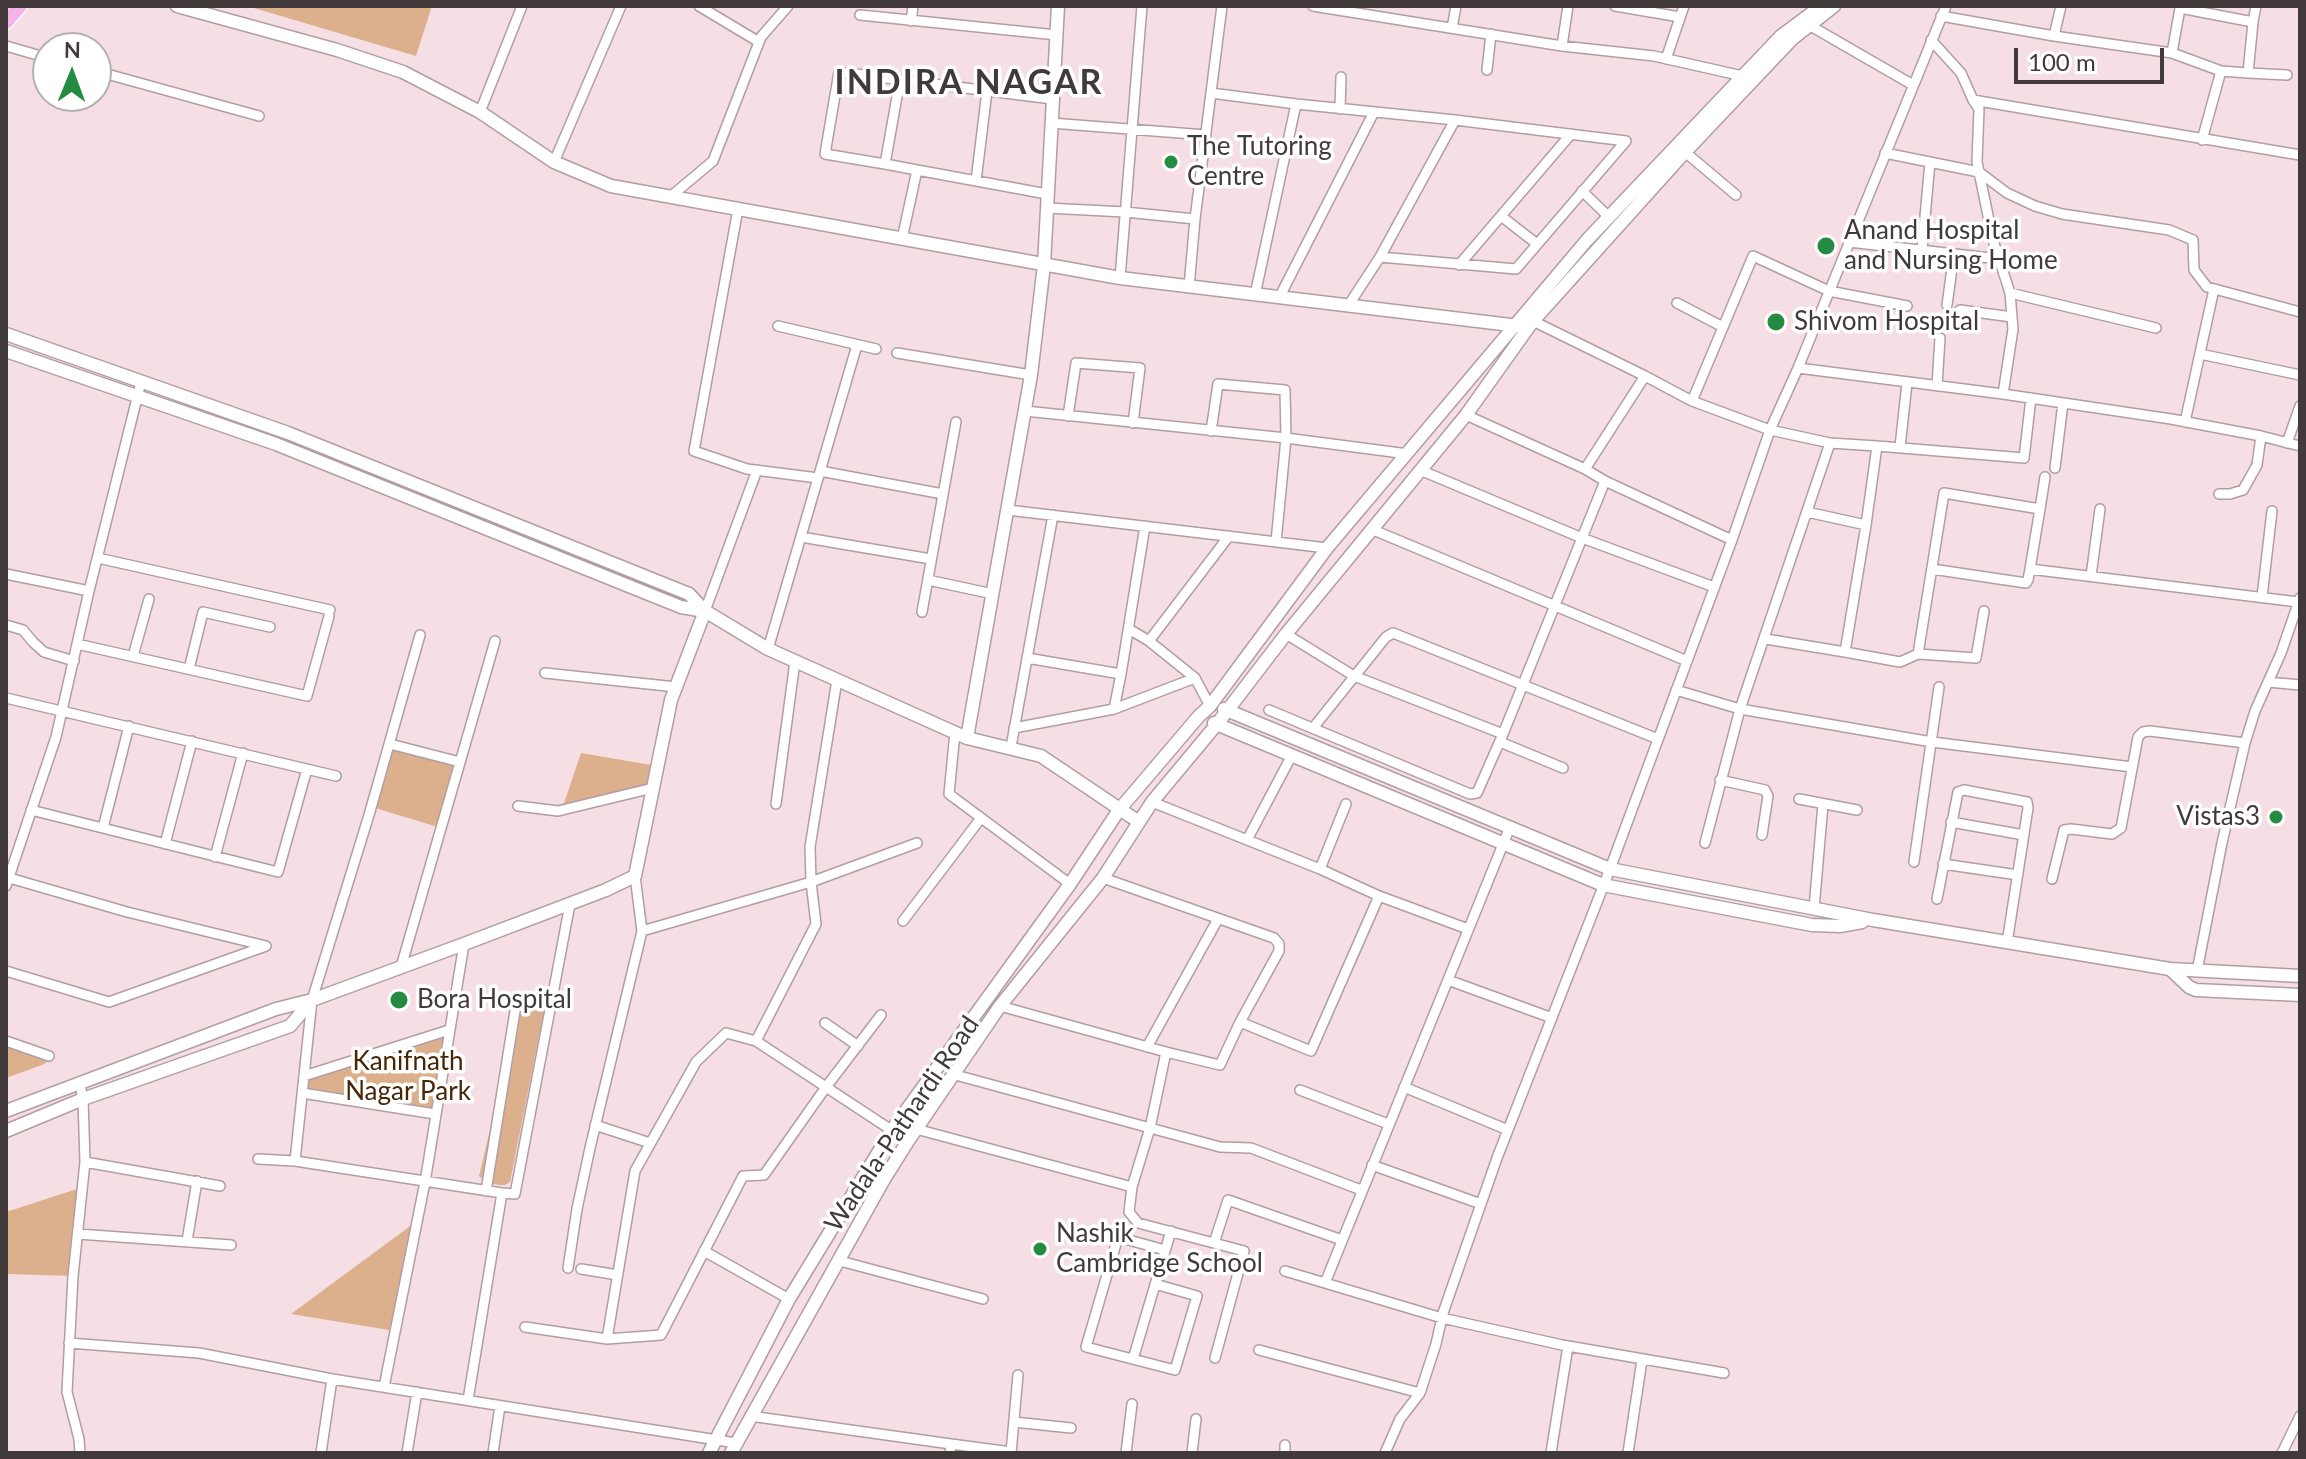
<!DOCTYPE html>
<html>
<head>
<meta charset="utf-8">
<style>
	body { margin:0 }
	#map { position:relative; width:2306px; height:1459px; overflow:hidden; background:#f6dfe4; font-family:Lato,sans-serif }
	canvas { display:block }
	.frame { position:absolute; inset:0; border:8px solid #42393b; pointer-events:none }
	.north { position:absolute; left:32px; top:32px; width:80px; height:80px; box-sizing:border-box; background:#fff; border:2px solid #b3b0b1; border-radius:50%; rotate:1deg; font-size:22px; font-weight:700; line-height:32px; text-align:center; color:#42393b }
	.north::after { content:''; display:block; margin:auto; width:28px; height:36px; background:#238b42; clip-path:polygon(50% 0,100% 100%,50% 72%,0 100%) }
	.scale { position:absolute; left:2014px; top:48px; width:150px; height:36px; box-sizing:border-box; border:4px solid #42393b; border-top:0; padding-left:10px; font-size:24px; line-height:28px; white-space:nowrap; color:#42393b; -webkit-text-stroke:6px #fff; paint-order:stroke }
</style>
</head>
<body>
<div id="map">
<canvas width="2306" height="1459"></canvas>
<div class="frame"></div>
<div class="north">N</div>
<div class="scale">100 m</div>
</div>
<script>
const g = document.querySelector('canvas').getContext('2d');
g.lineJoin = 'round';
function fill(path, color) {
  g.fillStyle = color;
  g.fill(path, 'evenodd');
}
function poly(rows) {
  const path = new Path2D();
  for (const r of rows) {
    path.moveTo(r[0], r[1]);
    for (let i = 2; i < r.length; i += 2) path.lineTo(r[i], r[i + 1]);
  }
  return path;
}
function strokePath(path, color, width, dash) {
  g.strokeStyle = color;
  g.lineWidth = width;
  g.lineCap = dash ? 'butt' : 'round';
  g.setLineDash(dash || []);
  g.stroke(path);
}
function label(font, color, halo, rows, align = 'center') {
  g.font = font + ' Lato,sans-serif';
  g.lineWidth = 7;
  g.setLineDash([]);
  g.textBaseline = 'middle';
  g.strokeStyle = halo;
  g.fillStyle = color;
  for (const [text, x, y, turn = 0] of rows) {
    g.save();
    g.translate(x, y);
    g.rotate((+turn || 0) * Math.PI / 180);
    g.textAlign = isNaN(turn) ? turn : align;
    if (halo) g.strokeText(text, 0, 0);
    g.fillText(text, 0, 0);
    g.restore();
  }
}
fill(poly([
	[247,6,432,6,416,56],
	[390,744,460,762,441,828,372,807],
	[581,753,657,766,653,788,561,812],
	[513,996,546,1001,510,1182,505,1185,499,1185,486,1182,479,1176,496,1105],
	[449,1030,435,1114,302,1093,304,1076],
	[6,1045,50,1060,42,1065,6,1078],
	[83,1187,73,1276,6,1274,6,1212],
	[417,1221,395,1331,291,1314]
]), '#dcb08d');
const street = poly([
	[699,6,759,42],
	[1313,6,1562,46,1654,56,1747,77],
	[1615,6,1680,17],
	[2181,6,2180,8,2253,22,2248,73,2221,71],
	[860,15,1057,35],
	[1941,16,2054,36,2172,53,2221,71,2202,140],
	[911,21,913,6],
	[2253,22,2256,6],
	[1809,25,1913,85],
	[1452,28,1456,6],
	[2054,36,2061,6],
	[6,46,48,58],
	[1562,46,1568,6],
	[2172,53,2180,8],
	[1666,59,1684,6],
	[1487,70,1491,34],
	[96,71,259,116],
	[2248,73,2287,75],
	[900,80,885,164,917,170,902,239],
	[1211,93,1296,104,1455,120,1380,257,1348,306],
	[1973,100,2300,155],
	[1340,109,1341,77],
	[480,112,522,6],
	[1051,123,1206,135],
	[1685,152,1736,195],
	[1885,153,1979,172,2007,193,2035,206,2062,214,2169,230,2193,240,2194,270,2207,287,2300,312],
	[554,162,621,6],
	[885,164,825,154,839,72,1052,99],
	[917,170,1047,194],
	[976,181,987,91],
	[1582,191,1609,217],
	[670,197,713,161,761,37,788,6],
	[1047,208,1125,212,1195,219],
	[738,209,694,451,747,469,818,478],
	[1501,216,1537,244],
	[1849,242,1999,259],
	[1922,250,1930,162],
	[1380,257,1516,269,1626,141,1455,120],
	[1459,265,1571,134],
	[1120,278,1142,6],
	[1189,287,1195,219,1222,6],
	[2010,293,2156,328],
	[1255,295,1296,104],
	[1279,298,1374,112],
	[1677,303,1723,327],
	[1947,305,1954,254],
	[1960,310,2012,317],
	[1533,321,1645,376],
	[778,326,876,349],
	[897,353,1031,375],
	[2200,354,2300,375],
	[1798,368,2003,394,2013,329,2010,293,1993,240,1977,162,1979,109,1973,100,1961,73,1931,40],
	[1937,386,1940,338],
	[2003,394,2171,419,2261,436,2300,446],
	[1692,401,1770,430,1798,368,1946,6],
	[1025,411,1286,438,1408,454],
	[1466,415,1585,469],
	[1068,416,1076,363,1140,368,1133,423],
	[2185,422,2214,289],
	[1211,431,1218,384,1285,390,1286,438,1276,542],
	[2287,443,2300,406],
	[1877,446,2024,458,2031,398],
	[1900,447,1907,383],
	[2055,468,2063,403],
	[1420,470,1582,538,1714,587],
	[820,471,943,494],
	[2219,494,2230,494,2243,490,2257,465,2261,436],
	[2040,509,2045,477],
	[1008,510,1327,548],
	[1807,512,1866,525],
	[1371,529,1687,661],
	[801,537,931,559],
	[1732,540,1605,481,1585,469,1645,376,1692,401,1753,256,1829,291,1907,306],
	[98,558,330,610],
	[1932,569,2026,583,2028,580,2030,569],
	[6,574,89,591],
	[2091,576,2100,509],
	[928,580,993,594],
	[2262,597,2272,511],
	[705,611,757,470],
	[922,612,956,422],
	[6,625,23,630,33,642,44,652,74,661],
	[1129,629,1149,641],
	[1286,634,1354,676,1503,734],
	[1766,639,1845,652,1866,525,1877,446,1830,443],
	[77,644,307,696,329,616],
	[768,649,857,345],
	[1845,652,1900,662,1918,654,1944,493,2040,509,2030,569,2298,602],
	[1918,654,1976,658,1984,611],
	[133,656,149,599],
	[1027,658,1121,674],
	[189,669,203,612,270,627],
	[545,673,676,687],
	[1195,678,1149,641,1229,536],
	[2268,682,2300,685],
	[6,698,336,776],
	[1114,709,1121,674,1145,526],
	[1269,710,1470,794,1477,793,1503,734,1605,481],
	[1014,728,1114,709,1195,678,1210,706],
	[1313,728,1386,637,1393,633,1658,739],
	[955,732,949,794,1070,884],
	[1500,742,1563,768],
	[390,744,460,762],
	[1011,747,1053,515],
	[1720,780,1765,790,1768,796,1762,835],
	[1799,799,1857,810],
	[1152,802,1320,869,1379,896,1468,929],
	[776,804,795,661],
	[518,806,558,811,653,788],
	[31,810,278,872,307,769],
	[1951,822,2024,835],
	[1510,827,1325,1283,1442,1318,1562,1345,1724,1373],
	[103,828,129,726],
	[1247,840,1292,755],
	[1705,843,1740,709,1932,742,2132,767],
	[165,844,192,741],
	[215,857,243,753],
	[1914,862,1939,687],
	[1943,864,2018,875],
	[1320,869,1346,804],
	[6,877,127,912,266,946,109,1002,6,971],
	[1103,878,1274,938,1279,944,1279,951,1240,1022],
	[2052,879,2064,830,2071,829,2112,834,2121,828,2138,737,2143,732,2150,731,2245,743],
	[6,886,56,737,89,591,141,382],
	[1937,899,1958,792,1964,790,2027,802,2028,808,2007,943],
	[1814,909,1823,804],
	[903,921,981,818],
	[642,931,811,882,917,843],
	[401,967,495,641],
	[2197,971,2222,843,2245,743,2255,711,2281,653,2300,598],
	[1448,980,1552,1018],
	[1000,1006,1166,1052,1220,1065,1240,1022,1311,1051,1379,896],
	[825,1023,858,1046],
	[6,1041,49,1056],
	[756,1041,816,924,811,882,810,847,837,680],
	[1147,1047,1218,919],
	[952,1074,1220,1147,1251,1148,1361,1190],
	[304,1076,449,1030],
	[1404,1087,1508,1130],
	[1300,1090,1388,1124],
	[302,1093,435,1114],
	[899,1121,916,1129,1132,1187,1129,1212,1138,1223,1244,1251,1215,1358],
	[595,1125,650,1143],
	[258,1159,295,1161,502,1193,468,1400],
	[295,1161,312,1000,369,815,420,635],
	[85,1162,220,1186],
	[1372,1165,1481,1204],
	[1132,1187,1150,1128,1166,1052],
	[486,1191,516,1005,523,998,551,1003],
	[502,1193,515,1194,570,904],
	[78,1234,231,1245],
	[187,1241,197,1181],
	[1214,1243,1228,1200,1342,1240],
	[704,1251,789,1299],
	[840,1261,983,1299],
	[568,1268,577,1209,590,1148,642,931,635,876],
	[581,1269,618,1275],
	[1285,1271,1325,1283],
	[1155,1284,1197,1296,1175,1370,1086,1347,1118,1237,1165,1250],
	[525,1327,607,1339,661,1335,743,1176,764,1175,826,1087,881,1015],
	[607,1339,635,1171,696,1062,726,1033,756,1041,908,1141],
	[69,1343,199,1353,332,1379,736,1443],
	[1259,1350,1420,1393],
	[1133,1359,1171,1231],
	[384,1387,425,1182,464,944],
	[750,1416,951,1444,950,1453],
	[1014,1422,1071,1428],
	[951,1444,1011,1452],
	[80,1453,79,1439,67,1392,73,1276,85,1162,83,1099,80,1085],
	[321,1453,332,1379],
	[407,1453,417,1392],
	[493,1453,500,1406],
	[1011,1453,1018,1375],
	[1126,1453,1132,1404],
	[1192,1453,1196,1419],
	[1285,1453,1285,1445],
	[1385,1453,1400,1419,1420,1393,1436,1344,1443,1313,1497,1158,1610,869,1732,540,1770,430,1830,443,1740,709,1676,690],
	[1551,1453,1568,1346],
	[1628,1453,1642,1360],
	[2282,1453,2300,1416]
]);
const secondary = poly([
	[177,6,337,50,403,72,480,112,554,162,611,186,1120,278,1519,326],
	[6,334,288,433,689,594,705,611,768,649,967,738,1041,756,1139,822],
	[6,351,276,444,681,607,705,611],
	[1224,709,1610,869,1873,920,2170,969,2300,976],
	[1214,723,1603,885,1812,925,1840,926,1862,922],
	[967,738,1031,375,1044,265,1058,6],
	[2170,969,2189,987,2196,990,2300,995],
	[6,1111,276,1009,312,1000,464,944,606,890,635,876,671,700,705,611],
	[6,1131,83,1099,290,1026,312,1000],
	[709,1453,789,1299,892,1130,1070,884,1119,810,1199,716,1210,706,1327,548,1587,240,1781,36,1821,6],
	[731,1453,883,1181,908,1141,1000,1006,1103,878,1152,802,1217,724,1286,634,1466,415,1533,321,1685,152,1792,39,1834,6]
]);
const primary = poly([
	[6,22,20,6]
]);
strokePath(street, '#b29da2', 12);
strokePath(secondary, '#b29da2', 15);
strokePath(primary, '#fff', 17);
strokePath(street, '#fff', 9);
strokePath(secondary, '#fff', 12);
strokePath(primary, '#f4b4ea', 14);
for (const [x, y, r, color] of [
	[1171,162,8,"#238b42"],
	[1826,246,10,"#238b42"],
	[1776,322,10,"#238b42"],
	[2276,817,8,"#238b42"],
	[399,1000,10,"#238b42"],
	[1040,1249,8,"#238b42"]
]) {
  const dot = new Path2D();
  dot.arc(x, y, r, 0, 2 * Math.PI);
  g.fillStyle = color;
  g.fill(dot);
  strokePath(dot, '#fff', 3);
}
label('26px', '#42393b', '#fff', [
	["The Tutoring",1187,147],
	["Centre",1187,177],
	["Anand Hospital",1844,231],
	["and Nursing Home",1844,261],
	["Shivom Hospital",1794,322],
	["Vistas3",2260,817,"right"],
	["Bora Hospital",417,1000],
	["Nashik",1056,1234],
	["Cambridge School",1056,1264]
], 'left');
label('26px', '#462605', '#fff', [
	["Kanifnath",408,1062],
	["Nagar Park",408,1092]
]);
label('26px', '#42393b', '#fff', [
	["Wadala-Pathardi Road",902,1124,-56]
]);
g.letterSpacing = '2px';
label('bold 34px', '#42393b', '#fff', [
	["INDIRA NAGAR",969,83]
]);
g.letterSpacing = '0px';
</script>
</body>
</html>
